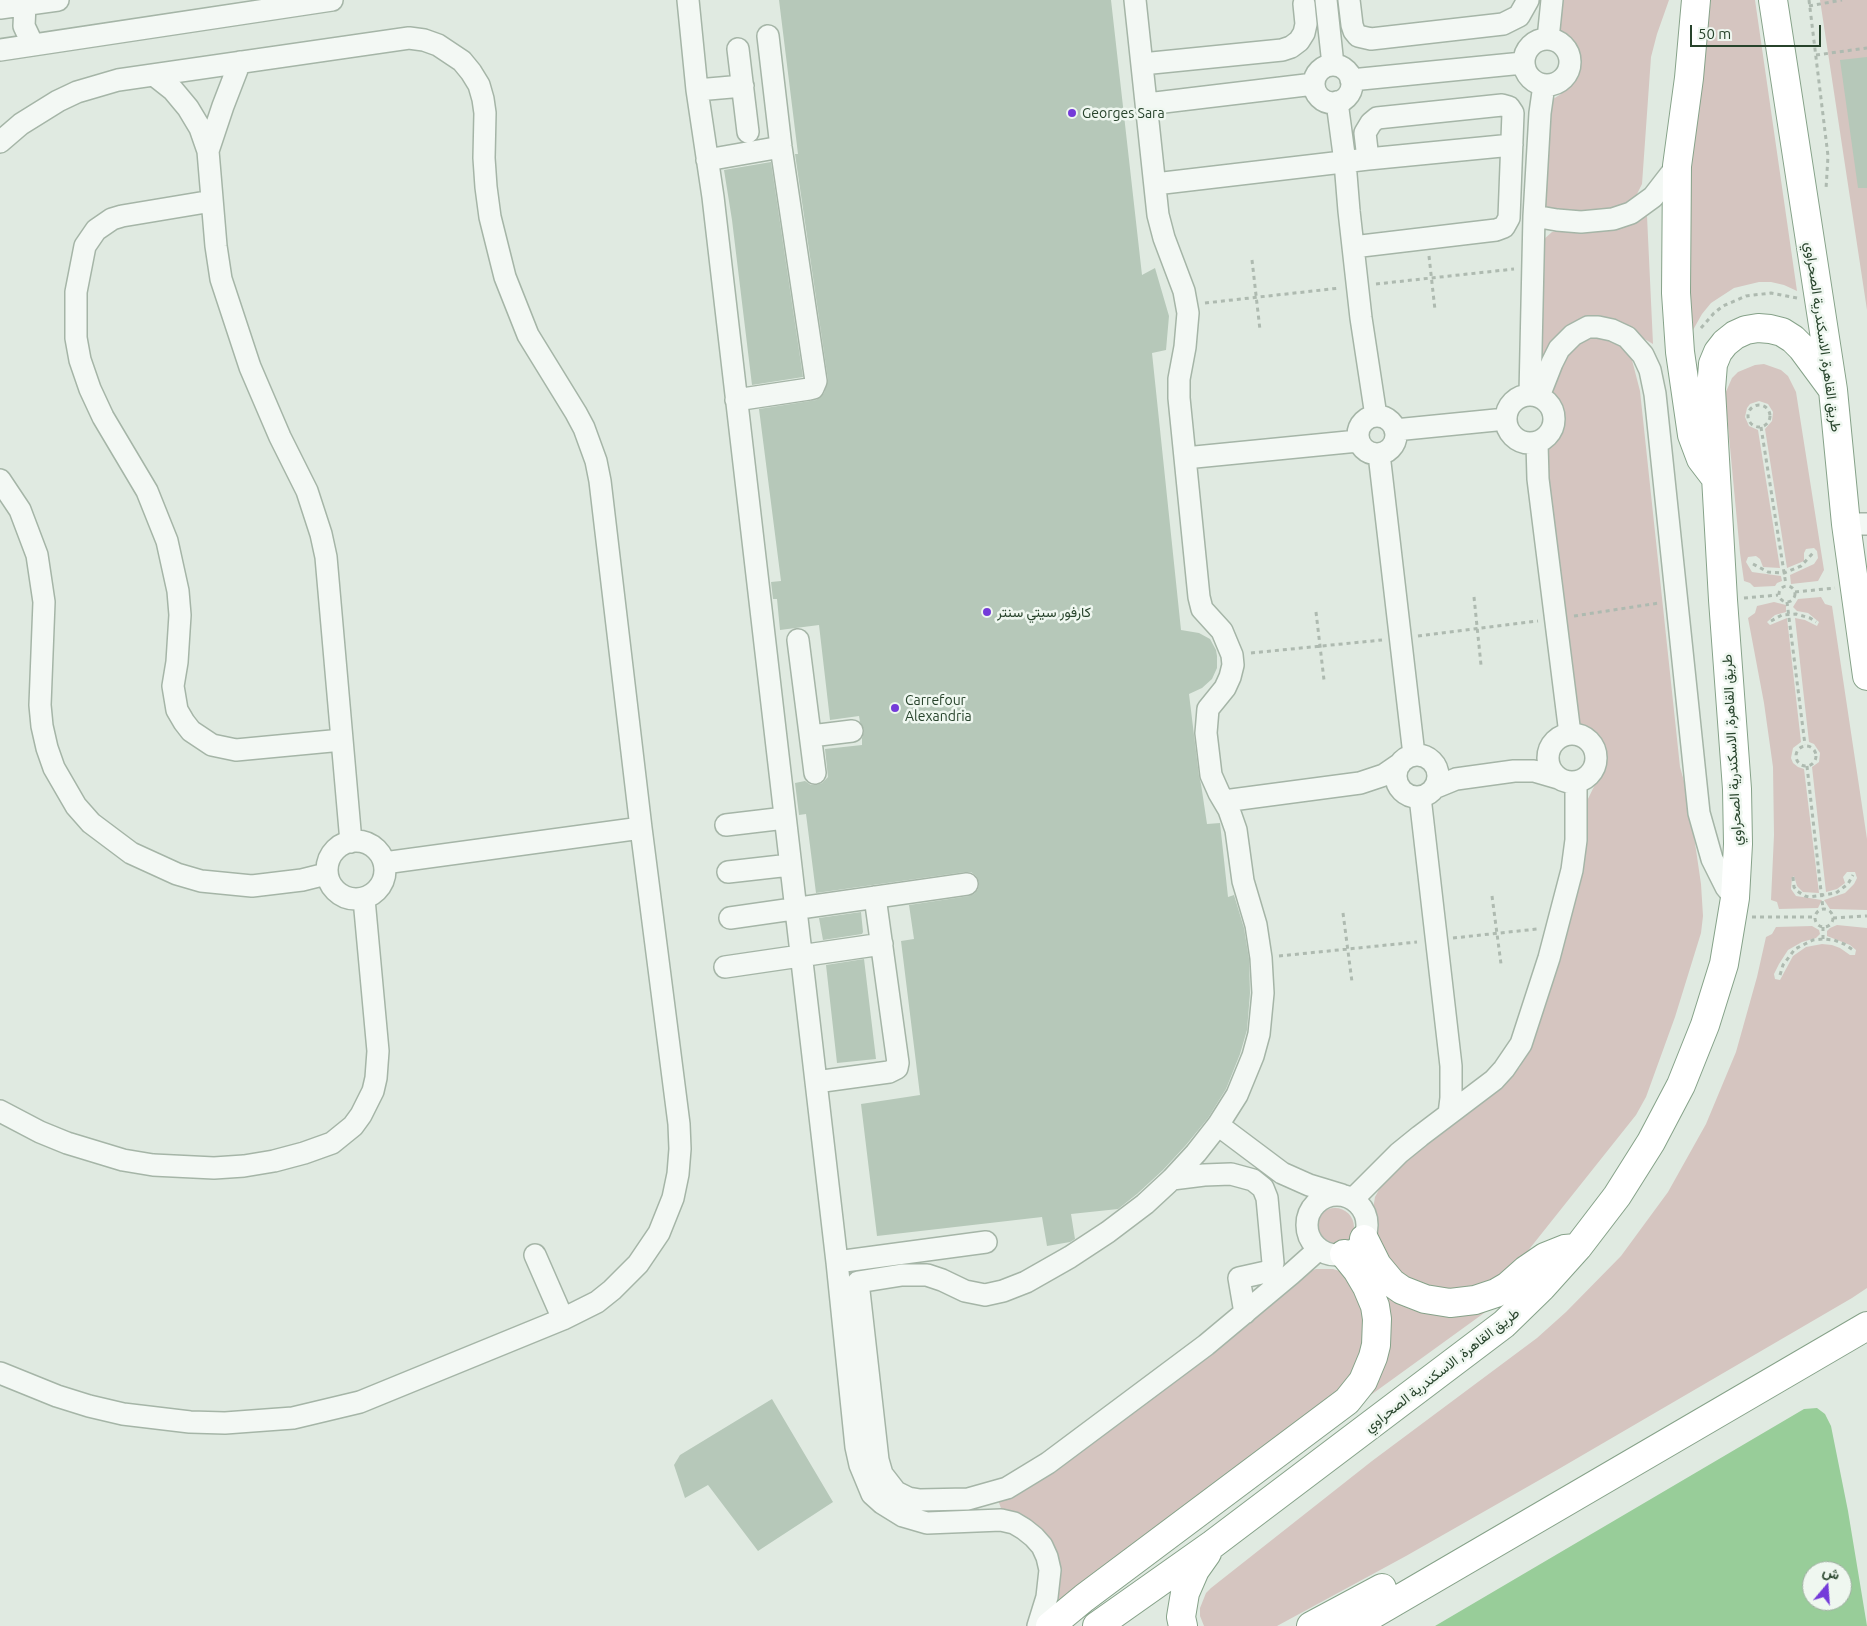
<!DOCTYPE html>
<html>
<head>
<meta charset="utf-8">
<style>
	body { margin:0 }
	#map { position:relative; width:1867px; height:1626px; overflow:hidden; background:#e0eae1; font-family:Ubuntu,Vazirmatn,sans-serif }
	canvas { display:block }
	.north { position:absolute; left:1802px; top:1561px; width:50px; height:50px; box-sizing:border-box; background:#eff7f0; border:1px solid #9fafa1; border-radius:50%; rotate:18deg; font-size:14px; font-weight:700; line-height:20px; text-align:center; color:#27432b }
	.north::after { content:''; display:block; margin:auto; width:18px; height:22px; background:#743bd9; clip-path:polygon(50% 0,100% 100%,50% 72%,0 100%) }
	.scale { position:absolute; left:1690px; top:25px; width:131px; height:22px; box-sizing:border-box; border:2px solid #27432b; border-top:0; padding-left:6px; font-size:15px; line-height:18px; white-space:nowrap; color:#27432b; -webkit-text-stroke:4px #eff7f0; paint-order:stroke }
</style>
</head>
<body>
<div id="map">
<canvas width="1867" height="1626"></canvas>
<div class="north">ش</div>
<div class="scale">50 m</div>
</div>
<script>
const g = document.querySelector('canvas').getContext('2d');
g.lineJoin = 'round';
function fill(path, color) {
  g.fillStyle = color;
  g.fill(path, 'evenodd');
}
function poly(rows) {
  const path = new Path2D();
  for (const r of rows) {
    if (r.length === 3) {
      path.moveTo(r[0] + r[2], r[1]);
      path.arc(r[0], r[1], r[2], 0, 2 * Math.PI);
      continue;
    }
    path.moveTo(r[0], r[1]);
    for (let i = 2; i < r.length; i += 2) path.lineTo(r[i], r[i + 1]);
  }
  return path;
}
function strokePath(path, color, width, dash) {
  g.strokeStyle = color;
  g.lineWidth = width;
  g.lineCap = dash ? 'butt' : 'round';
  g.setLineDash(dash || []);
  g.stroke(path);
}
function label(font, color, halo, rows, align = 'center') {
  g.font = font + ' Ubuntu,Vazirmatn,sans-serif';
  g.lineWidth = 5;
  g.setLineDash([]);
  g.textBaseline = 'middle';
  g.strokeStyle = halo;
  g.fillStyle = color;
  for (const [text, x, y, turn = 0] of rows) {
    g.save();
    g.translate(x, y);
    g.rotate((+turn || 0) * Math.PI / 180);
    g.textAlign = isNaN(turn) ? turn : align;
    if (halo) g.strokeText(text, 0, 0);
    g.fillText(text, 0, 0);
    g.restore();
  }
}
fill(poly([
	[1558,0,1669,0,1657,34,1651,57,1642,184,1635,198,1627,206,1604,214,1556,211,1546,207,1542,201,1547,103,1561,94,1572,82,1578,71,1579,59,1574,47,1555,26],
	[1711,0,1755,0,1797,291,1784,285,1771,282,1759,282,1734,288,1711,303,1702,314,1693,330,1690,290,1689,206,1696,110],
	[1820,0,1867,0,1867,310],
	[1647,216,1653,344,1624,327,1606,320,1536,378,1543,240,1552,232,1564,229,1603,231,1623,227],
	[1596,338,1611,340,1624,348,1632,360,1640,391,1680,767,1688,795,1701,884,1703,916,1701,933,1675,1017,1646,1097,1636,1115,1515,1267,1475,1294,1394,1280,1378,1239,1377,1225,1373,1209,1375,1197,1382,1184,1391,1172,1502,1085,1520,1067,1526,1050,1586,803,1603,768,1603,754,1595,739,1583,731,1577,725,1544,452,1563,425,1563,414,1551,396,1552,383,1557,365,1581,341],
	[1764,364,1781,370,1788,376,1796,392,1824,570,1818,581,1791,584,1790,575,1814,564,1818,558,1817,551,1814,548,1806,549,1804,553,1804,561,1787,568,1765,429,1772,421,1773,412,1768,404,1759,401,1750,404,1747,408,1745,417,1749,426,1758,430,1780,568,1763,567,1760,559,1756,556,1748,557,1746,562,1752,572,1781,576,1782,581,1777,583,1775,586,1754,587,1750,583,1744,581,1740,553,1725,394,1732,378,1738,372,1755,365],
	[1821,597,1825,604,1832,606,1867,839,1867,910,1830,909,1824,900,1845,893,1854,884,1857,878,1855,872,1847,872,1843,877,1845,883,1837,889,1826,892,1812,767,1819,762,1820,753,1814,744,1809,742,1795,618,1805,620,1817,626,1819,622,1808,613,1797,611,1793,607,1798,599],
	[1774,602,1786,605,1786,612,1775,615,1767,622,1770,625,1787,618,1801,742,1793,748,1791,758,1793,763,1798,767,1804,769,1819,893,1803,892,1797,886,1794,876,1792,878,1791,889,1796,896,1822,900,1818,908,1779,909,1777,902,1771,900,1774,835,1773,767,1764,703,1748,618,1755,613,1757,606],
	[1837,925,1867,928,1867,1288,1852,1298,1557,1470,1406,1556,1277,1626,1204,1626,1200,1616,1200,1608,1206,1593,1211,1588,1372,1461,1537,1338,1566,1312,1621,1256,1668,1192,1706,1124,1736,1052,1757,977,1766,937,1772,934,1776,927,1812,926,1819,930,1820,934,1816,938,1802,942,1788,950,1779,964,1774,974,1775,979,1780,980,1793,956,1806,947,1822,944,1832,945,1840,948,1850,955,1855,955,1856,950,1850,945,1827,936,1827,931,1830,928],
	[1335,1227,19],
	[1316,1269,1333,1269,1349,1274,1370,1315,1358,1378,1050,1617,1058,1580,1002,1511,998,1500,1304,1274],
	[1374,1271,1491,1308,1368,1397,1382,1364]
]), '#d5c5c0');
fill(poly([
	[1817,1408,1825,1414,1831,1426,1848,1511,1867,1626,1435,1626,1804,1409],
	[1812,1571,1842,1571,1842,1601,1812,1601]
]), '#98cd99');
fill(poly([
	[779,0,1111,0,1142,275,1155,268,1169,316,1166,350,1152,353,1181,630,1199,633,1210,639,1216,650,1217,656,1217,668,1212,679,1202,688,1189,694,1199,776,1201,784,1207,824,1220,823,1228,897,1234,895,1244,928,1249,959,1250,993,1247,1030,1240,1054,1226,1089,1208,1118,1186,1145,1163,1170,1137,1194,1118,1209,1071,1214,1075,1239,1070,1242,1047,1246,1042,1217,877,1236,861,1104,920,1095,901,941,914,939,909,905,969,896,974,894,978,889,979,883,976,876,971,872,965,872,816,893,806,814,799,815,795,783,805,781,811,785,816,785,822,783,828,777,825,749,862,745,862,738,864,730,860,722,859,716,830,720,819,625,780,630,777,599,773,599,771,582,781,581,759,409,816,400,824,393,828,380,795,154,798,154],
	[1867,57,1867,188,1858,188,1840,60],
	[771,162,803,377,752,385,732,220,724,170],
	[861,912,863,932,862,934,823,940,819,918],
	[864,959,876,1059,837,1063,826,965],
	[772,1399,833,1502,758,1551,708,1485,685,1498,674,1465,680,1455]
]), '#b6c8b9');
const minor = poly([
	[688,0,697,90,713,197,837,1262,856,1447,860,1465,872,1494,882,1503,903,1516,927,1523,1001,1520,1014,1523,1024,1529,1034,1537,1042,1546,1047,1557,1050,1570,1047,1597,1038,1626],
	[1135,0,1158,215,1164,238,1184,291,1188,313,1185,347,1179,379,1179,398,1199,597,1202,609,1222,631,1232,655,1233,665,1230,677,1225,688,1208,709,1206,733,1211,775,1219,793,1229,810,1236,830,1243,881,1256,925,1261,958,1263,993,1259,1034,1253,1056,1237,1095,1218,1125,1196,1153,1172,1179,1145,1204,1108,1232,1070,1257,1026,1282,1003,1291,985,1295,965,1291,942,1280,927,1275,902,1275,858,1282,878,1460,882,1474,896,1492,908,1498,920,1500,968,1499,1007,1488,1048,1463,1206,1345,1291,1274,1319,1249],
	[1326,0,1333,65],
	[1349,0,1352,25,1354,31,1358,36,1371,39,1503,24,1519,16,1528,0],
	[25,5,24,26,33,45],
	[0,8,58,0],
	[1547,62,23],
	[1548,39,1552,0],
	[738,49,748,132],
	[0,50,332,0],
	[1142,64,1282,50,1291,47,1299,41,1304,33,1306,24,1304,4],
	[1333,84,19],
	[154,75,173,90,188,108,200,128,208,151,216,246,221,279,250,367,280,437,307,491,321,534,326,557,351,842],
	[1351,80,1523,63],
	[697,90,743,86],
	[1337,102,1345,162,1349,211,1361,318,1376,416],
	[1147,104,1314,84],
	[0,142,21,124,58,101,77,92,118,80,409,38,424,40,438,45,462,61,471,72,479,85,483,99,485,113,484,158,486,187,490,217,505,277,528,335,576,413,584,428,596,461,600,481,641,828,679,1124,680,1149,678,1174,673,1198,659,1233,638,1264,612,1290,597,1302,563,1319,360,1402,293,1418,225,1423,190,1422,123,1414,89,1406,57,1396,0,1373],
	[208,151,223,106,240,62],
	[707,160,781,147],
	[1155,184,1368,159,1512,145],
	[212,201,122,216,112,219,96,230,85,246,76,292,76,338,80,360,90,389,103,417,147,491,167,541,178,591,180,615,177,662,173,686,177,710,184,722,191,731,212,745,236,750,342,740],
	[1534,216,1557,220,1581,222,1613,219,1631,213,1653,197,1677,166],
	[1353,247,1496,230,1504,227,1509,218,1513,113,1509,107,1502,105,1377,118,1371,123,1365,133,1368,159],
	[1530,394,1534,216,1540,113,1544,85],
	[1530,419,24],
	[1539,396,1552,363,1559,349,1573,335,1588,327,1598,327,1612,330,1627,337,1643,355,1650,370,1655,394,1699,813,1712,859,1726,887,1735,898],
	[736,400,809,389,813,388,816,381,781,147,768,36],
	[1377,435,19],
	[1395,430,1506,419],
	[1537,443,1538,479,1570,734],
	[1379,454,1414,755],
	[1185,458,1358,441],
	[0,480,20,510,37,555,44,602,40,705,42,726,47,748,54,768,76,806,91,823,131,853,177,874,201,881,252,886,302,880,326,874],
	[1846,524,1867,524],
	[798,640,815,773],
	[1572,758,24],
	[811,736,852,731],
	[1417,776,21],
	[1434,788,1456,779,1514,771,1534,771,1558,778],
	[1420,797,1451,1066,1451,1098,1449,1114],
	[1224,801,1360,783,1384,775,1400,764],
	[726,825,785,818],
	[356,870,29],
	[384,863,641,828],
	[728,872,790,865],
	[730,918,967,884],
	[725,967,882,944],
	[816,1082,889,1072,897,1068,898,1063,875,897],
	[0,1111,40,1132,67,1143,123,1160,153,1165,214,1168,244,1166,274,1161,304,1153,332,1143,353,1126,361,1115,373,1091,376,1078,378,1051,364,899],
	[1218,1125,1282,1173,1309,1185,1342,1195],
	[1172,1179,1204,1175,1231,1174,1253,1180,1263,1188,1267,1198,1273,1263,1271,1269,1266,1272,1239,1278,1245,1313],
	[1337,1225,30],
	[1353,1199,1399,1153,1420,1136,1494,1080,1504,1069,1521,1044,1549,958,1572,870,1576,840,1576,782],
	[535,1255,563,1319],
	[837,1262,986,1242]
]);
const highway = poly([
	[1696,0,1689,78,1677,166,1676,293,1680,352,1692,435,1701,459,1714,476],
	[1773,0,1833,390,1846,524,1867,676],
	[1364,1239,1377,1265,1392,1283,1402,1290,1425,1299,1450,1303,1475,1300,1496,1293,1508,1286,1526,1270,1545,1257,1565,1249,1576,1248],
	[1050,1626,1084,1598,1347,1401,1363,1381,1373,1357,1376,1345,1377,1319,1375,1306,1367,1287,1357,1270,1344,1254],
	[1097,1626,1213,1544,1504,1324,1542,1287,1578,1247,1617,1196,1651,1142,1681,1085,1705,1025,1724,964,1735,898,1738,844,1737,789,1723,600,1711,389,1713,364,1718,352,1725,343,1735,335,1746,330,1758,328,1770,329,1782,332,1793,339,1802,348,1833,390],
	[1183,1626,1181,1617,1185,1593,1195,1570,1207,1553],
	[1311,1626,1382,1588],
	[1353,1626,1867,1326]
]);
strokePath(minor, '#a5b5a7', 24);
strokePath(highway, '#86a289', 30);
strokePath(poly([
	[1809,0,1828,156,1826,189],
	[1809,6,1842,0],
	[1816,55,1867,48],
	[1429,256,1435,310],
	[1252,260,1260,330],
	[1376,284,1514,269],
	[1205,303,1340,288],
	[1701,328,1714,313,1723,306,1746,296,1771,293,1797,298],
	[1759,416,11],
	[1761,427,1786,585],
	[1753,564,1768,572,1784,573,1801,566,1813,553],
	[1787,594,8],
	[1795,592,1835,588],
	[1474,597,1481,665],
	[1744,598,1778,595],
	[1787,602,1805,745],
	[1316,612,1324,680],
	[1574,616,1659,603],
	[1771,621,1782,615,1796,614,1810,618,1816,622],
	[1418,636,1538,621],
	[1251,653,1382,640],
	[1806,756,10],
	[1807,766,1823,909],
	[1793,877,1794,887,1797,891,1805,896,1809,897,1836,893,1848,884,1853,875],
	[1492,896,1501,964],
	[1824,918,9],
	[1343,913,1352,982],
	[1752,917,1814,917],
	[1833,918,1867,916],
	[1453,938,1537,929],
	[1823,939,1823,927],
	[1279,956,1417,942],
	[1780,975,1783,965,1795,949,1813,940,1823,939,1834,940,1844,944,1853,950]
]), '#aebab0', 3, [4, 4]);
strokePath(minor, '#f3f8f4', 21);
strokePath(highway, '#fff', 28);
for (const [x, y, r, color] of [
	[1072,113,5,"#743bd9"],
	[987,612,5,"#743bd9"],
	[895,708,5,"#743bd9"]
]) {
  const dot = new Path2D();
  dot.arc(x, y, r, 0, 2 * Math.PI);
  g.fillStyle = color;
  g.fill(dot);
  strokePath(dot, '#eff7f0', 2);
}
label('14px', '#27432b', '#eff7f0', [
	["Georges Sara",1082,113],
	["كارفور سيتي سنتر",997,612],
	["Carrefour",905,700],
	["Alexandria",905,716]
], 'left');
label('14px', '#27432b', '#eff7f0', [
	["طريق القاهرة, الاسكندرية الصحراوي",1823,337,82],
	["طريق القاهرة, الاسكندرية الصحراوي",1732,750,-93],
	["طريق القاهرة, الاسكندرية الصحراوي",1442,1370,-38]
]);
</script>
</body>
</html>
